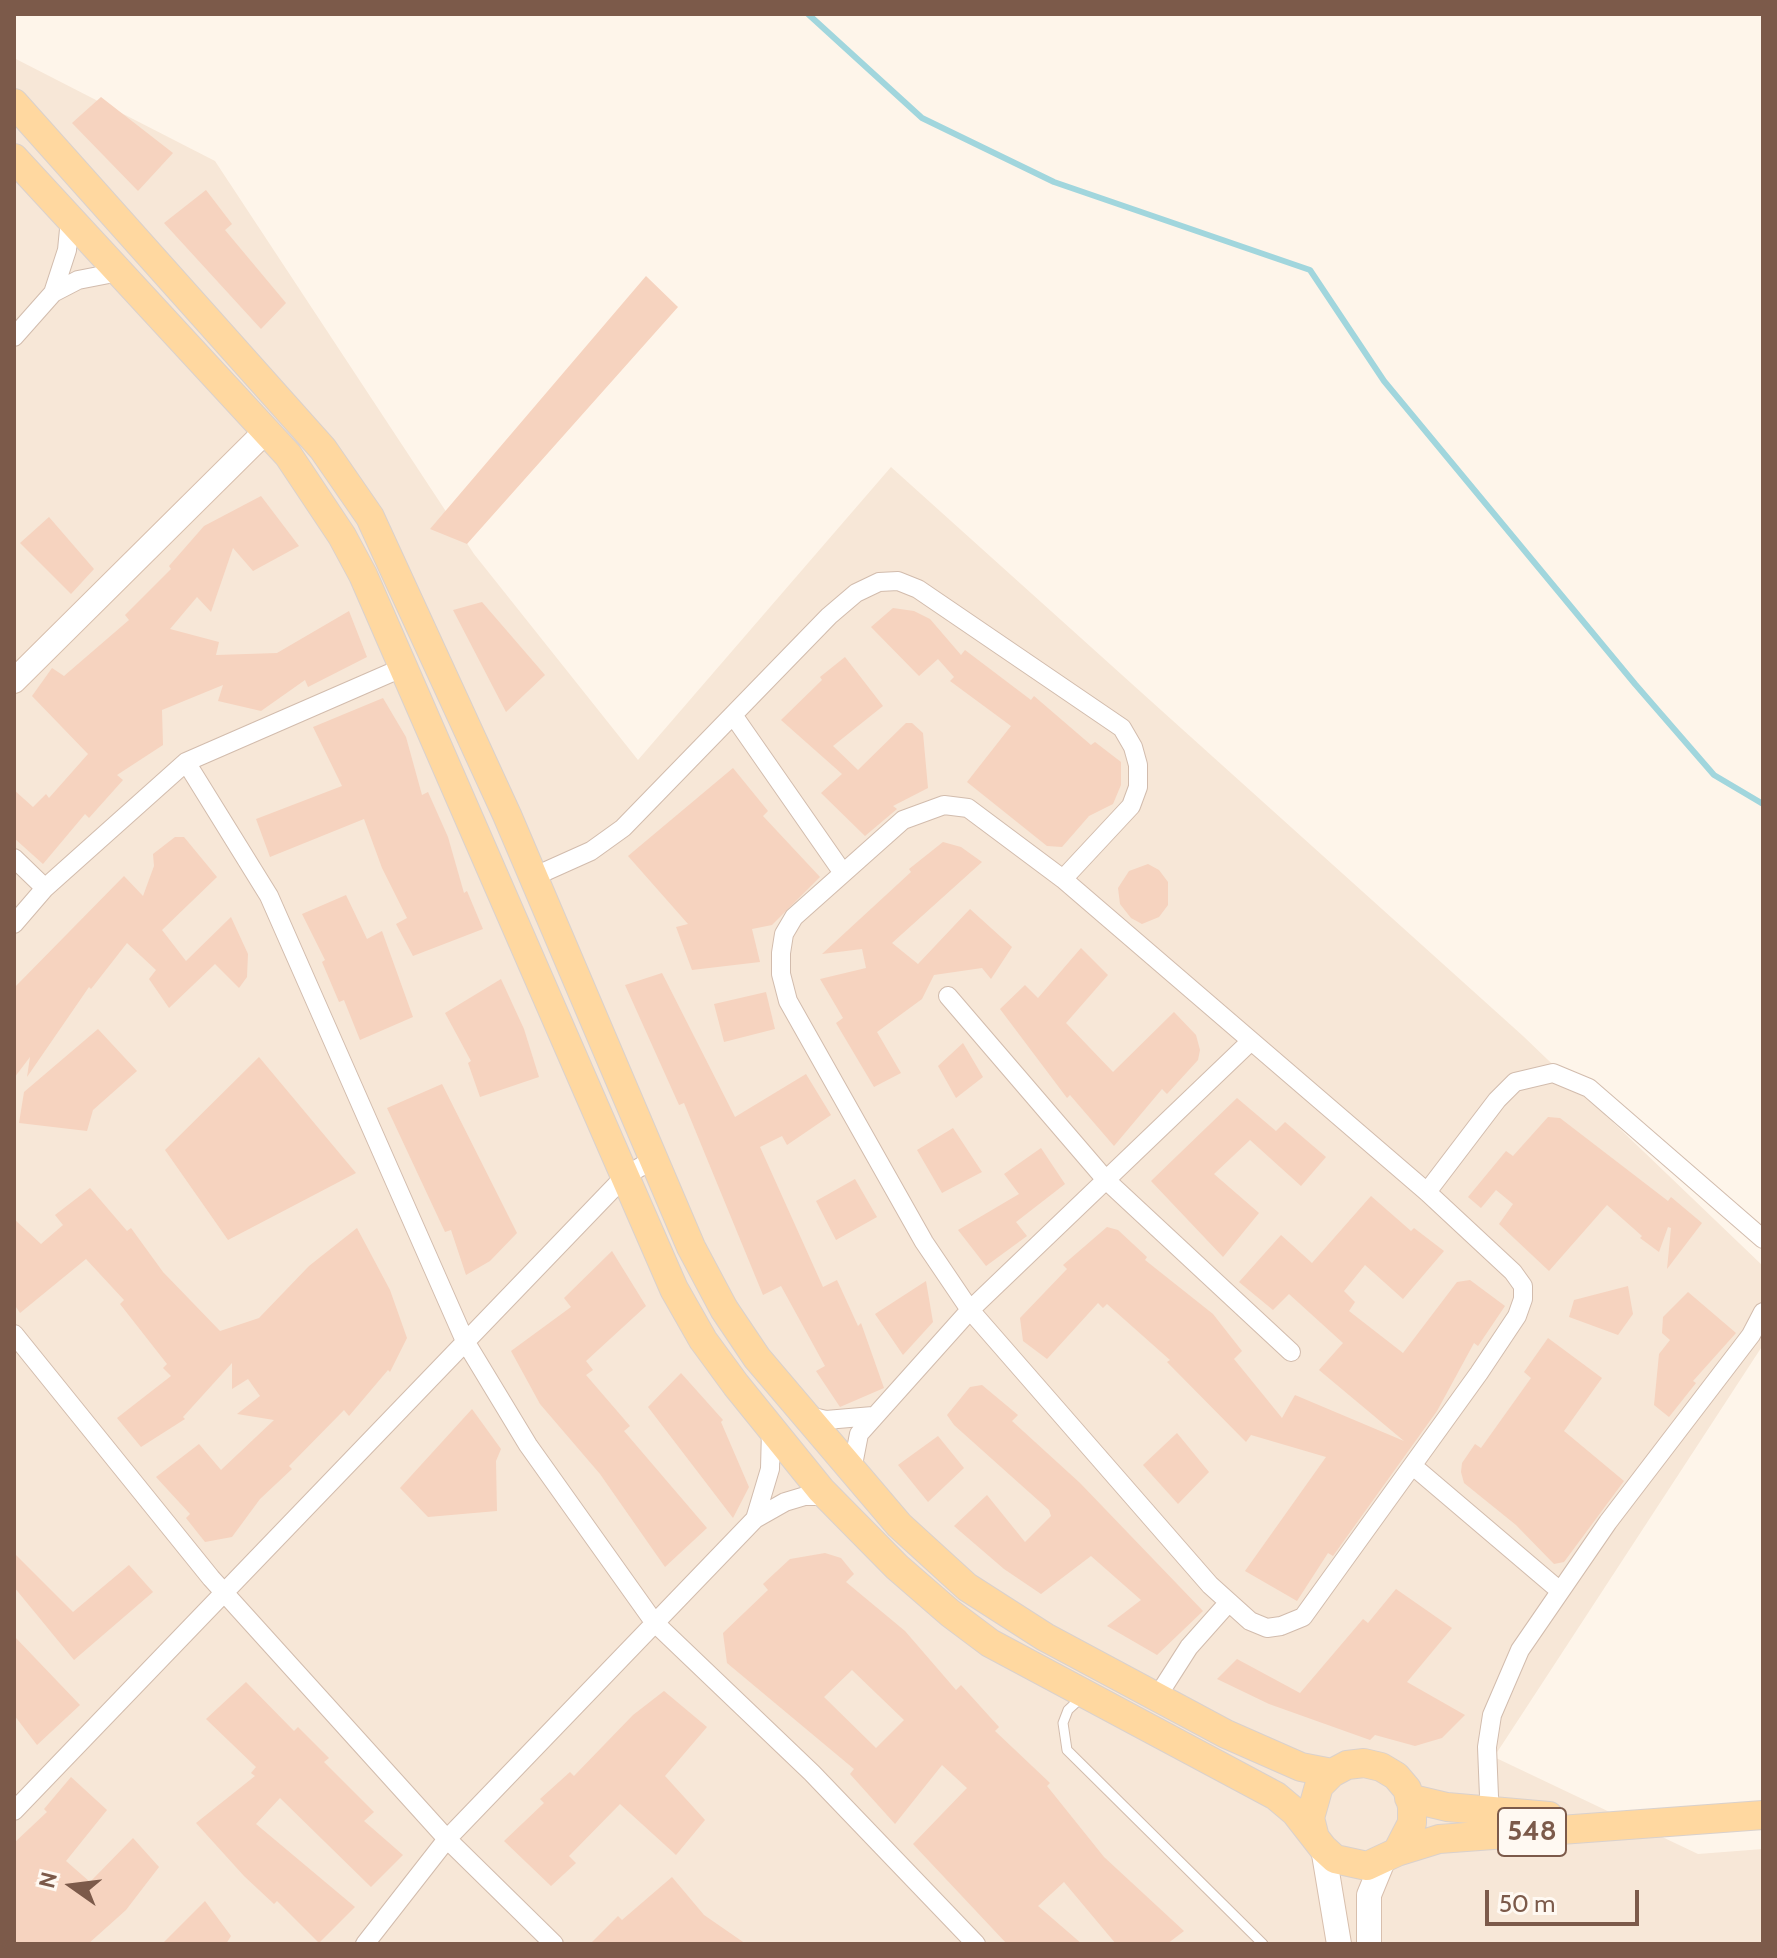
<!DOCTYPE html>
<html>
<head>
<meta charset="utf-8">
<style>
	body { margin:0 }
	#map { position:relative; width:1777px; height:1958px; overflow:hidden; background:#fef5ea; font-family:Cabin,sans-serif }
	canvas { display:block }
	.frame { position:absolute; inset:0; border:16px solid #7c5a4a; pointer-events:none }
	.north { position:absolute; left:32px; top:1846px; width:80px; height:80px; -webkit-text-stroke:6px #fff9f2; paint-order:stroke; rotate:284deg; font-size:22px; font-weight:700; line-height:32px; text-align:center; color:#7c5a4a }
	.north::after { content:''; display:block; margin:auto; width:28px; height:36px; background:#7c5a4a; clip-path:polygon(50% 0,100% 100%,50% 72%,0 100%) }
	.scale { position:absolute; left:1485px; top:1890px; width:154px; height:36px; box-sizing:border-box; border:4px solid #7c5a4a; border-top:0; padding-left:10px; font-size:24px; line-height:28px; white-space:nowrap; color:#7c5a4a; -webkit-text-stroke:6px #fff9f2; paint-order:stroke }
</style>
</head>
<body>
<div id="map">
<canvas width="1777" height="1958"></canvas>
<div class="frame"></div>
<div class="north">N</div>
<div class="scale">50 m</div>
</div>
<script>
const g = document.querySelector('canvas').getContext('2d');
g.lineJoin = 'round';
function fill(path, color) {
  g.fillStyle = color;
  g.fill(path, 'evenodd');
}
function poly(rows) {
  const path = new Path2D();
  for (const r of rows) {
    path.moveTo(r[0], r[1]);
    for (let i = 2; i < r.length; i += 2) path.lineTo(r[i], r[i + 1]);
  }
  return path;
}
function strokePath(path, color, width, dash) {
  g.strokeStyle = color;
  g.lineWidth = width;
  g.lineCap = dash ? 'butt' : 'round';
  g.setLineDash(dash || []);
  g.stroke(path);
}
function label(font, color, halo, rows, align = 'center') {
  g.font = font + ' Cabin,sans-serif';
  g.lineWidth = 8;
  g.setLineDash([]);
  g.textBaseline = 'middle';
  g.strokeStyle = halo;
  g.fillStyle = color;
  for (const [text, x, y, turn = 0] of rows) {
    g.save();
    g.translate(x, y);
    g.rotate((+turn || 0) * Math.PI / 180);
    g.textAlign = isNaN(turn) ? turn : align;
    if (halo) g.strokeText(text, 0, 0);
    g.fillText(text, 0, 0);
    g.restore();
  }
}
fill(poly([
	[14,58,215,161,474,554,638,760,891,467,1523,1036,1763,1266,1763,1345,1494,1757,1698,1854,1763,1849,1763,1944,14,1944]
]), '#f7e7d7');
strokePath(poly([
	[808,14,922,118,1054,182,1310,270,1384,381,1635,684,1714,775,1763,804]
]), '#a1d6dd', 6);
fill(poly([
	[101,97,173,153,138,191,72,123],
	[206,190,232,224,225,230,286,303,261,329,164,223],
	[646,276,678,307,467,544,430,529],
	[261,496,299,546,253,571,233,548,211,612,197,597,170,629,219,642,216,655,277,653,349,611,367,657,308,687,305,680,261,711,218,701,223,685,162,710,163,745,117,775,123,780,89,818,85,814,43,864,14,838,14,790,33,807,46,794,49,798,88,754,32,696,52,668,64,676,129,620,125,615,171,569,169,566,204,526],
	[49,517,94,569,71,594,20,543],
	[482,602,545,675,506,712,453,610],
	[893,608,914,611,930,619,961,655,965,650,1031,700,1034,696,1091,745,1095,742,1121,762,1121,785,1113,804,1089,816,1062,847,1047,846,967,782,1011,726,950,681,954,677,938,659,919,676,871,627],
	[845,657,883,706,833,746,858,770,906,723,912,723,923,733,928,788,893,806,897,809,865,836,821,793,842,774,781,720,822,680,820,677],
	[383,698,406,737,422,795,428,792,448,837,464,893,467,891,483,929,413,956,396,924,407,918,382,868,364,819,270,857,256,819,342,786,313,727],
	[733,768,768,811,763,816,820,877,772,925,752,929,760,962,692,970,676,927,688,924,628,856],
	[175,837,184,837,217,877,162,930,186,961,231,917,248,954,247,977,239,988,215,964,169,1008,149,979,156,970,127,943,91,989,89,987,27,1077,30,1057,14,1078,14,988,124,876,143,896,154,866,153,854],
	[943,842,961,847,982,862,892,943,918,964,970,909,1012,947,991,979,982,968,934,975,922,999,877,1032,901,1073,874,1087,836,1023,843,1018,820,979,866,968,862,949,822,954,911,872,909,869],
	[1148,864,1159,870,1168,882,1168,905,1159,917,1142,924,1131,918,1120,904,1118,888,1129,871],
	[346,895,367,939,382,931,413,1017,360,1040,344,1000,339,1002,322,962,325,960,302,914],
	[1081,948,1108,975,1066,1023,1113,1072,1174,1012,1196,1035,1200,1050,1198,1060,1167,1094,1162,1089,1114,1146,1070,1095,1067,1098,1000,1009,1025,985,1038,998],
	[662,973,735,1117,806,1074,831,1115,787,1145,782,1136,760,1147,823,1287,837,1280,858,1326,861,1323,884,1388,840,1407,816,1371,825,1366,781,1286,763,1295,684,1103,679,1105,625,985],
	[501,979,524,1029,539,1077,480,1097,468,1063,471,1061,445,1013],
	[766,992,775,1029,724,1042,714,1004],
	[98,1029,137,1071,93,1110,87,1131,19,1123,24,1092],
	[963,1043,983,1077,956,1098,938,1066],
	[259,1057,356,1173,228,1240,165,1150],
	[442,1084,517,1233,490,1261,466,1275,451,1230,445,1232,387,1108],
	[1237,1098,1276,1131,1285,1122,1326,1157,1301,1186,1250,1140,1214,1174,1259,1213,1223,1257,1151,1181],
	[1548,1117,1560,1118,1668,1201,1671,1197,1702,1223,1667,1269,1671,1228,1668,1227,1659,1252,1640,1238,1642,1236,1607,1205,1549,1271,1499,1224,1513,1204,1496,1190,1481,1208,1468,1197,1506,1151,1513,1156],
	[953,1128,982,1172,942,1193,917,1150],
	[1041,1148,1065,1184,1016,1222,1027,1236,986,1266,958,1230,1019,1194,1004,1174],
	[855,1179,877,1217,836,1240,816,1201],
	[90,1188,127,1231,131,1228,163,1272,220,1331,259,1318,309,1266,357,1228,390,1290,407,1338,390,1372,388,1370,349,1416,344,1410,289,1466,292,1469,260,1499,232,1537,205,1542,186,1518,190,1514,156,1477,199,1444,221,1470,274,1420,237,1414,260,1396,248,1379,232,1389,232,1363,183,1417,185,1419,141,1447,117,1418,171,1376,163,1368,167,1364,120,1304,124,1300,86,1259,20,1313,14,1304,14,1219,41,1244,63,1225,55,1215],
	[1371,1196,1411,1231,1414,1228,1444,1251,1403,1299,1365,1265,1344,1291,1355,1302,1349,1311,1403,1353,1457,1282,1470,1280,1505,1306,1478,1346,1474,1343,1437,1411,1333,1556,1328,1553,1297,1601,1245,1571,1326,1457,1251,1435,1246,1442,1167,1362,1170,1360,1107,1304,1103,1308,1098,1303,1047,1359,1023,1341,1020,1318,1067,1269,1063,1265,1107,1227,1118,1230,1147,1257,1145,1260,1213,1314,1242,1351,1234,1359,1282,1418,1295,1395,1404,1441,1319,1370,1343,1343,1289,1294,1273,1310,1239,1282,1281,1235,1312,1263],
	[612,1251,646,1306,586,1361,593,1370,586,1375,630,1426,624,1431,707,1528,665,1567,600,1474,540,1404,511,1351,571,1307,564,1298],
	[926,1281,933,1322,903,1355,875,1314],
	[1628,1286,1633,1314,1618,1335,1569,1317,1574,1300],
	[1688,1292,1736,1333,1693,1381,1696,1383,1669,1417,1654,1405,1659,1354,1670,1340,1662,1333,1663,1317],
	[1548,1338,1602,1378,1564,1431,1624,1481,1564,1562,1554,1564,1516,1525,1464,1483,1461,1472,1462,1463,1475,1444,1481,1448,1531,1378,1524,1372],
	[681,1373,723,1420,721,1422,749,1487,733,1518,648,1407],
	[982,1385,1018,1415,1012,1421,1080,1483,1203,1611,1157,1655,1107,1626,1141,1600,1091,1556,1041,1594,1004,1569,954,1526,987,1495,1025,1542,1051,1516,1049,1510,954,1425,947,1415,970,1387],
	[472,1409,501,1449,496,1461,497,1511,428,1517,400,1488],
	[1177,1433,1209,1472,1178,1504,1143,1465],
	[938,1436,964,1468,928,1502,898,1465],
	[14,1553,73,1612,129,1565,153,1592,74,1660,14,1587],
	[825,1553,841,1558,854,1574,846,1582,905,1631,956,1690,961,1685,999,1727,995,1731,1050,1783,1047,1786,1104,1857,1184,1931,1167,1944,1116,1944,1064,1882,1038,1906,1082,1944,1007,1944,913,1844,967,1788,942,1765,895,1824,850,1774,854,1769,727,1663,723,1633,768,1590,763,1584,790,1559],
	[852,1670,904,1720,876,1748,824,1697],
	[1396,1589,1452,1628,1407,1682,1465,1715,1442,1738,1415,1746,1375,1735,1370,1740,1269,1704,1217,1679,1237,1659,1300,1693,1363,1619,1368,1623],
	[14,1636,80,1705,37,1745,14,1715],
	[246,1682,294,1731,298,1727,329,1758,324,1762,374,1812,364,1821,403,1855,371,1887,280,1798,256,1824,355,1907,319,1943,277,1901,274,1904,244,1876,196,1823,255,1776,251,1773,256,1767,206,1719],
	[664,1691,707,1727,665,1776,705,1820,676,1855,620,1804,569,1856,576,1863,551,1886,504,1841,544,1803,540,1799,570,1772,574,1776,633,1715],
	[71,1777,107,1810,66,1861,90,1882,133,1838,159,1867,126,1910,88,1944,14,1944,14,1843,47,1812,44,1809],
	[672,1877,704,1915,746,1944,590,1944,618,1916,622,1920],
	[205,1901,231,1936,226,1944,162,1944]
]), '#f6d3bf');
const lane = poly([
	[1082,1697,1068,1710,1063,1723,1067,1750,1263,1944]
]);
const street = poly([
	[53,293,67,250,70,219],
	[14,337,53,293,78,280,119,272],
	[733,715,843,873],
	[186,762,269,896,465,1341,528,1445,654,1622,812,1773,976,1944],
	[944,805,968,808,1063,879,1427,1192,1513,1272,1523,1286,1523,1299,1517,1316,1479,1373,1303,1617,1281,1626,1267,1628,1250,1621,1210,1585,970,1310,924,1242,788,1001,781,974,781,953,784,934,794,917,903,820,944,805],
	[14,858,45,888],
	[533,877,591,851,623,828,829,616,856,593,879,582,898,581,918,589,1122,728,1133,747,1138,765,1138,787,1131,806,1063,879],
	[14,924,45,888,186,762,404,667],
	[948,996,1106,1180,1291,1352],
	[1427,1192,1497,1100,1515,1082,1553,1073,1589,1088,1763,1239],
	[14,1334,211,1578,447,1839,554,1944],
	[805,1415,826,1420,873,1416],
	[1413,1466,1560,1591],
	[852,1470,859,1434,970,1310,1251,1041],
	[755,1519,770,1469,771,1429],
	[1157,1697,1189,1647,1229,1602],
	[14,1811,625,1176,654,1159],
	[1490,1821,1487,1747,1492,1715,1520,1650,1608,1522,1751,1335,1763,1312],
	[365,1944,447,1839,755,1519,785,1502,805,1496,827,1496]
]);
const secondary = poly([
	[14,681,266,431],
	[1323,1848,1339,1944],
	[1369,1944,1369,1895,1383,1861]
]);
const primary = poly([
	[14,103,323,449,370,517,507,815,691,1247,724,1309,757,1358,899,1525,967,1587,1045,1637,1226,1734,1301,1767,1332,1773],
	[14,158,288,455,342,536,363,575,674,1289,703,1340,736,1385,821,1490,897,1567,950,1613,990,1643,1276,1796,1295,1812,1323,1848,1335,1859,1367,1866,1397,1852,1412,1823,1412,1806,1407,1789,1396,1776,1381,1767,1364,1763,1347,1765,1332,1773,1319,1786,1310,1818,1314,1834],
	[1409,1798,1447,1807,1549,1816],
	[1397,1852,1439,1839,1763,1815]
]);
strokePath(lane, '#d2bcad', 11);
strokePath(street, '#d2bcad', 20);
strokePath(secondary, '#d8bfad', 26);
strokePath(primary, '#dad1cc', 30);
strokePath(lane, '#fff', 9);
strokePath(street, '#fff', 18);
strokePath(secondary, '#fff', 24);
strokePath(primary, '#ffd8a0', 28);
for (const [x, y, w] of [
	[1532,1832,68]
]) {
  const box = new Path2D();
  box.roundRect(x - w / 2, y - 24, w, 48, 6);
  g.fillStyle = '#fff9f2';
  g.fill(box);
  strokePath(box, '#7c5a4a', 2);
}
label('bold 28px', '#7c5a4a', null, [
	["548",1532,1832]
]);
</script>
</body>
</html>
